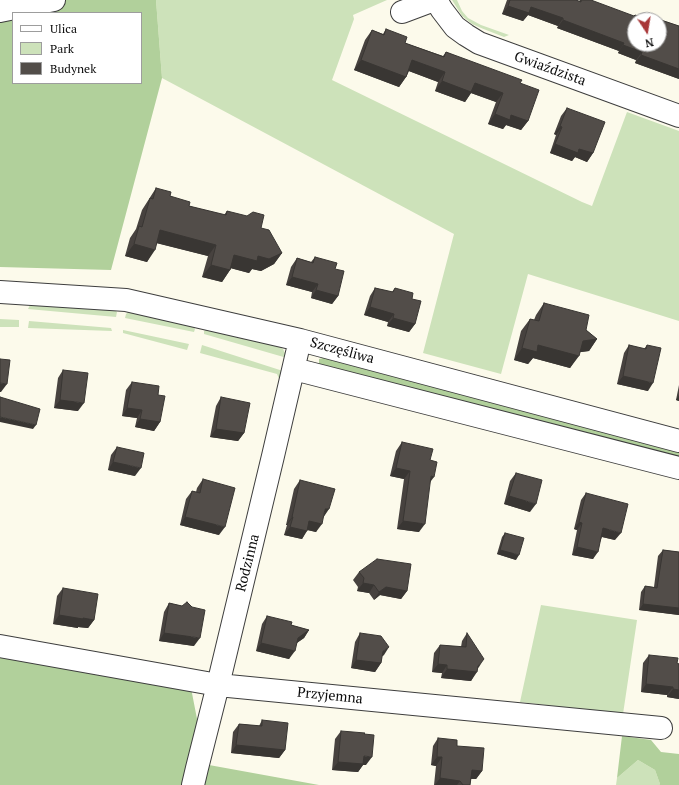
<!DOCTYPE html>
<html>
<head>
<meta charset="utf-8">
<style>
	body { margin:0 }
	#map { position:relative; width:679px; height:785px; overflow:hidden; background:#fcfaeb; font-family:"PT Serif",serif }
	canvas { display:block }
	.legend { position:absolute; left:12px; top:12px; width:130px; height:72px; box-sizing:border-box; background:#fff; border:1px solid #9d9d9d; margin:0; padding:5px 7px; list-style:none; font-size:12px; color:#0b0b0b }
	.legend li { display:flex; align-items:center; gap:8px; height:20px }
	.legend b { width:20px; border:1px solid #9d9d9d }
	.north { position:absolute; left:627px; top:12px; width:40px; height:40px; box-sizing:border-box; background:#fff; border:1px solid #9d9d9d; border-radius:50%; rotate:168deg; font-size:11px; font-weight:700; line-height:16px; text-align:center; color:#0b0b0b }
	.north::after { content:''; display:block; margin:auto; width:14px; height:18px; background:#a83637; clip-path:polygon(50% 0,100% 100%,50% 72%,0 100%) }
</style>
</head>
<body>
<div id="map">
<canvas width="679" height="785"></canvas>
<ul class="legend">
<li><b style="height:5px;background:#fff"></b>Ulica</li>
<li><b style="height:11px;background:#cde2ba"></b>Park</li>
<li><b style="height:11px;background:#524d49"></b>Budynek</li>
</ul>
<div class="north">N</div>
</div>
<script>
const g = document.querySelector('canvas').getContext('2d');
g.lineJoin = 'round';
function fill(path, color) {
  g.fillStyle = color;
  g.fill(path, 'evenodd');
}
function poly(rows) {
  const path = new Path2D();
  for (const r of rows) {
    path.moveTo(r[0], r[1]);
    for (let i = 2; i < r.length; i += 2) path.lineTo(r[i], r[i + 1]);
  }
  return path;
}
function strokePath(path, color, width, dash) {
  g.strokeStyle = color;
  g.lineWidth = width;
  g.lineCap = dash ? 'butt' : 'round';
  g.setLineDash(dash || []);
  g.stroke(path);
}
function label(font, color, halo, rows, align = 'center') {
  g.font = font + ' "PT Serif",serif';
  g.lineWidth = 4;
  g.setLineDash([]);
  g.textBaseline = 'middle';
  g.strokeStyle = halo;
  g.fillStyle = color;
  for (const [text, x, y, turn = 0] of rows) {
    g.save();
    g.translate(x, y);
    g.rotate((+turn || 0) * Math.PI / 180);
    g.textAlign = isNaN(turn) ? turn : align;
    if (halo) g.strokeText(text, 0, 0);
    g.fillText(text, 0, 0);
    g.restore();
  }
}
fill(poly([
	[156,0,387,0,353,15,354,19,332,80,582,202,592,206,627,112,679,131,679,321,528,274,501,374,423,353,454,234,162,78],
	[452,0,457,0,462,11,468,18,481,25,509,35,504,37,481,28,472,24,462,16],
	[31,303,114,310,117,312,116,317,28,309],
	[129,311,193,325,195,329,194,332,125,318,126,314],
	[0,319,19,320,19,327,0,327],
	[29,321,111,328,112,331,28,328],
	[209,328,276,345,283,349,286,355,287,358,204,334,204,331],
	[123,330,189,344,187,350,123,333],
	[202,345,283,371,282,386,277,374,200,353],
	[541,605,637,620,623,714,520,702],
	[638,760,655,770,660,784,659,785,616,785,617,778]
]), '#cde2ba');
fill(poly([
	[0,0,156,0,162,78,111,270,0,267],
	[13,13,141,13,141,83,13,83],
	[323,358,332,358,679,450,679,463,322,367,319,364,319,359],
	[0,655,191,688,198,724,184,785,0,785],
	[622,736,651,740,661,752,679,754,679,785,659,785,660,784,655,770,638,760,617,778],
	[209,765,319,785,203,785]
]), '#b1d09b');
const minor = poly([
	[436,0,442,10,455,27,466,35,479,43,679,116],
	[0,11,54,0],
	[402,12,434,0],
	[0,292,126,300,300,340,679,441],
	[294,369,679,468],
	[0,646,218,685,661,728],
	[193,785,197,768,218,685,273,456,300,340]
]);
strokePath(minor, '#3e3e3e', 24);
strokePath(minor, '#fff', 22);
fill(poly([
	[507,0,576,0,579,1,580,0,591,0,635,44,659,20,650,20,652,17,679,26,679,79,635,63,636,60,618,53,619,51,557,28,558,26,528,15,523,21,502,14],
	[386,29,405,43,443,56,446,52,520,83,528,121,521,130,506,125,503,129,488,124,496,102,471,93,465,102,435,91,438,82,409,71,406,77,399,87,354,70,365,40,372,30,383,34],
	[567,108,593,153,587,162,575,157,572,161,550,153,556,135,554,134,561,116],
	[156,188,170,196,189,206,224,215,227,211,261,228,282,253,274,264,261,271,252,269,249,273,231,268,230,270,222,282,202,277,208,256,157,243,147,262,125,256,130,238,136,229,142,210],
	[315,257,335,269,338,296,332,304,311,298,312,292,286,285,291,267,297,258,311,262],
	[375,288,392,292,395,288,412,299,415,324,409,332,387,326,388,322,364,315,370,296],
	[544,303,586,330,597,339,589,351,580,352,570,368,533,358,528,364,514,360,521,331,530,319,534,320,536,315],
	[629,345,644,349,647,345,648,391,617,384,624,353],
	[63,370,78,411,54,408,58,378],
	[132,382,158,395,160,422,154,431,135,427,137,418,122,416,126,390],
	[679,385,679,401,676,400],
	[221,397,244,433,238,441,210,437,216,406],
	[402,442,430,460,419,532,397,529,404,479,390,476,396,451],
	[117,447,135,476,108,470,111,455],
	[516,473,530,512,504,504,510,481],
	[203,479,219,535,180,525,186,499,192,491,196,492,197,488],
	[300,480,323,518,316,532,307,530,302,539,284,535,287,525,286,525,294,489],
	[586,493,615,540,602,537,593,559,572,555,577,530,574,529,581,500],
	[505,533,516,560,497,554,502,537],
	[663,550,679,552,679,615,639,610,641,592,645,586,654,587,658,556],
	[359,572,407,591,401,599,380,595,374,600,369,593,357,591,358,587,353,580],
	[63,588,94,620,88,628,78,627,78,628,53,624,57,596],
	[169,603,182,606,194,646,159,641,164,612],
	[267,616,291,625,309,630,304,638,297,643,289,659,256,651,262,624],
	[360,633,384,655,382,656,381,663,375,672,351,668,355,642],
	[467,633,478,668,471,681,441,678,442,673,432,672,434,653,440,645,461,647,462,641],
	[649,655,679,664,679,699,667,697,667,695,641,692,643,663],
	[262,720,285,750,279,758,231,753,233,732,239,724,259,726],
	[341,731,366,765,363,765,358,772,332,770,335,739],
	[438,738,457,746,482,771,476,779,471,779,470,785,434,785,436,766,431,765,433,746]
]), '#47423f');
fill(poly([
	[508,6,531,7,563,18,558,26,528,15,523,21,502,14],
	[563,20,624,43,619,51,557,28],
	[623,45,642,52,636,60,618,53],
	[641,55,679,69,679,79,635,63],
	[361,60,406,77,399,87,354,70],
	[412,60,445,72,438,82,406,70],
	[442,81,475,83,503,93,496,102,471,93,465,102,435,91],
	[495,114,511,115,528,121,521,130,506,125,503,129,488,124],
	[560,126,562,127,556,135,554,134],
	[555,144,579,149,593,153,587,162,575,157,572,161,550,153],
	[160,230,216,245,208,256,152,242],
	[134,244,155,250,147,262,125,256],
	[282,253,274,264,261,271,252,269,249,273,226,267,234,255,258,256],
	[211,265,230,270,222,282,202,277],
	[292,277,318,284,312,292,286,285],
	[316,290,338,296,332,304,311,298],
	[370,307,394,314,388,322,364,315],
	[393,318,415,324,409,332,387,326],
	[597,339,589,351,574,353,583,341],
	[538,345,579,356,570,368,533,358,528,364,514,360,522,348],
	[623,376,653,383,648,391,617,384],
	[0,383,7,384,1,392,0,392],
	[679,395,679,401,676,400],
	[60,400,84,403,78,411,54,408],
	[127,408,142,410,137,418,122,416],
	[0,417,36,425,33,429,0,422],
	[140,419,160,422,154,431,135,427],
	[216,429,244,433,238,441,210,437],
	[113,462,141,468,135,476,108,470],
	[396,468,410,471,404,479,390,476],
	[431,476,434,477,428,485],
	[509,496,536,504,530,512,504,504],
	[325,509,329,509,323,518],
	[185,517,225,527,219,535,180,525],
	[292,517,293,517,287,525,286,525],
	[309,521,322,524,316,532,304,529],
	[403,521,425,524,419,532,397,529],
	[579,522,582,523,577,530,574,529],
	[290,527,307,531,302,539,284,535],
	[603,528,621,533,615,540,598,536],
	[577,547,598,552,593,559,572,555],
	[500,550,519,555,516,560,497,554],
	[363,583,374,585,369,593,357,591],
	[386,587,407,591,401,599,380,595,374,600,379,592],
	[643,604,679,608,679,615,639,610],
	[59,615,83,618,94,620,88,628,78,627,78,628,53,624],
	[309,630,304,638,292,646,298,638],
	[164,633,200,638,194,646,159,641],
	[261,643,295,651,289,659,256,651],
	[389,647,384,655,377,659,383,651],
	[484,659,479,667,474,672,477,672,471,681,441,678,447,669,478,666],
	[356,660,381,663,375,672,351,668],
	[438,664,447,665,442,673,432,672],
	[646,684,673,687,667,695,641,692],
	[673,689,679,690,679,699,667,697],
	[236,745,285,750,279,758,231,753],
	[364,756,372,757,366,765,363,765,358,772,332,770,338,762],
	[437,757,442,757,436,766,431,765],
	[472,770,482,771,476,779,466,778],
	[440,778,460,781,457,785,435,785]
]), '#393633');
const building = poly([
	[510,0,576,0,581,2,581,0,591,0,634,16,635,15,649,20,635,20,635,44,659,44,659,20,651,20,652,17,679,26,679,69,641,55,642,52,623,45,624,43,563,20,563,18,531,7,529,13,508,6,510,0],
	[386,29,407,37,405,43,444,57,446,52,522,80,520,83,539,90,528,121,511,115,510,120,495,114,503,93,475,83,471,92,442,81,445,72,412,60,406,77,361,60,372,30,384,35,386,29],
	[567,108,605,122,593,153,579,149,578,153,555,144,562,127,560,126,567,108],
	[156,188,171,192,170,196,190,202,189,206,226,215,227,211,247,216,253,212,264,215,261,228,269,230,282,253,269,259,258,256,257,261,234,255,230,270,211,265,216,245,160,230,155,250,134,244,139,226,142,227,150,198,153,199,156,188],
	[315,257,337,263,335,269,344,271,338,296,316,290,318,284,292,277,297,258,313,263,315,257],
	[375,288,393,292,395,288,413,293,412,299,421,301,415,324,393,318,394,314,370,307,375,288],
	[544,303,589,315,586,330,597,339,583,341,579,356,538,345,537,352,522,348,530,319,539,321,544,303],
	[629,345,646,349,647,345,661,348,653,383,623,376,629,345],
	[0,359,10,360,7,384,0,383,0,359],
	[63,370,88,373,84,403,60,400,63,370],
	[132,382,159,386,158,395,165,396,160,422,140,419,142,410,127,408,132,382],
	[0,397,40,409,36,425,0,417,0,397],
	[221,397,250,403,244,433,216,429,221,397],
	[402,442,433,449,430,460,437,462,434,477,431,476,425,524,403,521,410,471,396,468,402,442],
	[117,447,144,453,141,468,113,462,117,447],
	[516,473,542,480,536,504,509,496,516,473],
	[203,479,235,488,225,527,185,517,192,491,200,493,203,479],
	[300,480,335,489,329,509,325,509,322,524,309,521,307,531,290,527,293,517,292,517,300,480],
	[586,493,628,504,621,533,603,528,598,552,577,547,582,523,579,522,586,493],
	[505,533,524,538,519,555,500,550,505,533],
	[663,550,679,552,679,608,643,604,645,586,657,588,663,550],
	[377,559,411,564,407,591,386,587,379,592,374,585,363,583,364,578,359,572,377,559],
	[63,588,98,594,94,620,83,618,83,619,59,615,63,588],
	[187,602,192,607,205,610,200,638,164,633,169,603,182,606,187,602],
	[267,616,292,622,291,625,309,630,298,638,295,651,261,643,267,616],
	[360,633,381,636,389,647,383,651,381,663,356,660,360,633],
	[467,633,484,659,478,666,477,672,447,669,447,665,438,664,440,645,466,647,467,633],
	[649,655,678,658,677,663,679,664,679,690,673,689,673,687,646,684,649,655],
	[262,720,288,723,285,750,236,745,239,724,262,726,262,720],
	[341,731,365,733,364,734,374,735,372,757,364,756,363,764,338,762,341,731],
	[438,738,457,740,457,746,484,748,482,771,472,770,470,785,463,785,460,781,440,778,442,757,437,757,438,738]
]);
fill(building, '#524d49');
strokePath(building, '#393633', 1);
label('14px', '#0b0b0b', '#fff', [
	["Gwiaździsta",550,69,20],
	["Szczęśliwa",342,351,15],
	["Rodzinna",248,563,-76],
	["Przyjemna",330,696,6]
]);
</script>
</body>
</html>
